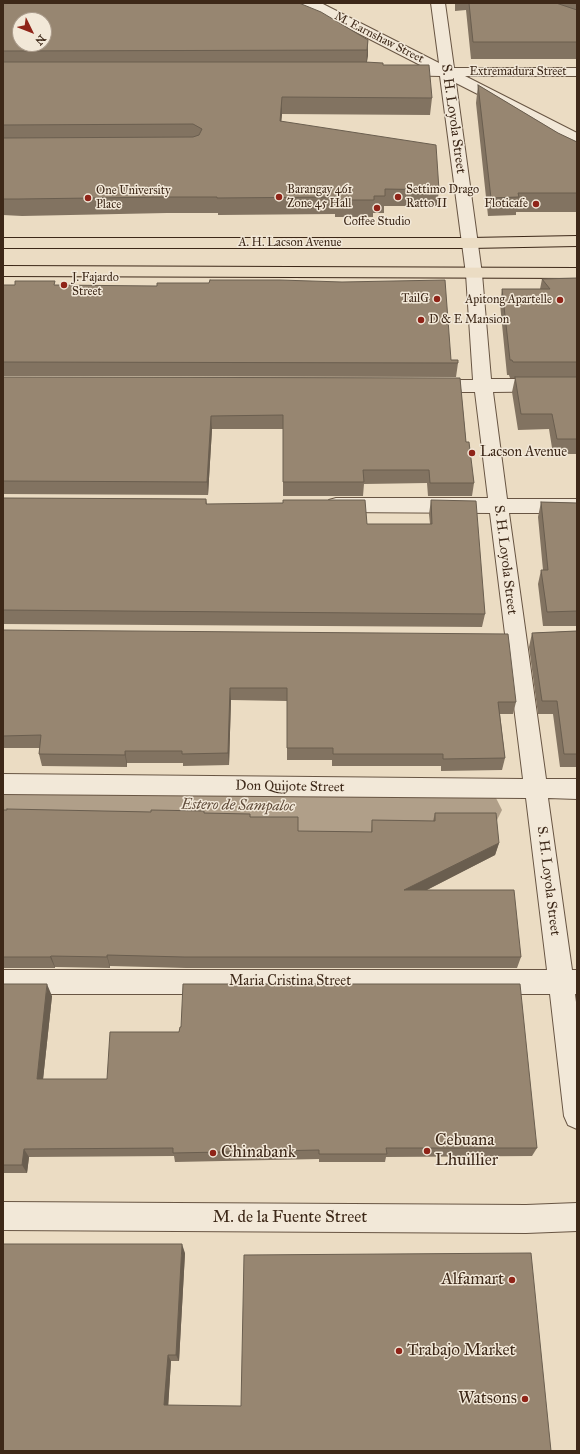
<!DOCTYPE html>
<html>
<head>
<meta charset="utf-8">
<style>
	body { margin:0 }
	#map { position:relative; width:580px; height:1454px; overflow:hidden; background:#ebdcc3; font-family:"IM FELL Great Primer",serif }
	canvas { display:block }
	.frame { position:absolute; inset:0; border:4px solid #3d2818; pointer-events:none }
	.north { position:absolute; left:12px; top:12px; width:40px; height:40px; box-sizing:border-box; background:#f2e8d8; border:1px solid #aa9b8b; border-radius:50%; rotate:133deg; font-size:11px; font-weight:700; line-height:16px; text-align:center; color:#3d2818 }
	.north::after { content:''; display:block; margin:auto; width:14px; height:18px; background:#8f2418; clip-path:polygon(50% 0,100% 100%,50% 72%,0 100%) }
</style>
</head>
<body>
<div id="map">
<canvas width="580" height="1454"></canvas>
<div class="frame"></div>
<div class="north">N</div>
</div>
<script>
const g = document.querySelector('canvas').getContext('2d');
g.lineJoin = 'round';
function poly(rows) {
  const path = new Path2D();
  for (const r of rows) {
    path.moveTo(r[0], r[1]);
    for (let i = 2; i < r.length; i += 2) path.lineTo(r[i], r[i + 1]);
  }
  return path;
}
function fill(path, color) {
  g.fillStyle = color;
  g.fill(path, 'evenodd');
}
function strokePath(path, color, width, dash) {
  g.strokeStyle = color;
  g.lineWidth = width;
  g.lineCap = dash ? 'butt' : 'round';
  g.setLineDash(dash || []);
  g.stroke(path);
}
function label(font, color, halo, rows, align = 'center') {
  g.font = font + ' "IM FELL Great Primer",serif';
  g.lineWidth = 3;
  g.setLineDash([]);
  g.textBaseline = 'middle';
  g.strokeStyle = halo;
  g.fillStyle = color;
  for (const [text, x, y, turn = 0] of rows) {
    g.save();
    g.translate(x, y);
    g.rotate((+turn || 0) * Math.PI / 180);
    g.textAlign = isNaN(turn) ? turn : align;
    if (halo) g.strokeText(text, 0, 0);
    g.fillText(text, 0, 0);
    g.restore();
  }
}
fill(poly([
	[3,776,472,784,493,792,502,810,493,828,472,836,3,828,3,776]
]), '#b09f89');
const minor = poly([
	[268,3,321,3,439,63,431,3,445,3,454,68,577,68,577,76,465,76,577,133,577,144,572,142,456,83,482,274,491,379,577,379,577,391,493,392,507,499,577,499,577,513,509,513,546,779,577,779,577,799,548,798,572,970,577,970,577,994,575,994,577,1010,577,1129,568,1125,564,1116,550,994,3,994,3,970,547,970,526,798,3,794,3,774,523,779,490,513,336,512,329,510,326,505,329,500,336,498,488,498,475,392,430,392,424,390,421,386,424,382,430,380,473,380,466,274,440,76,395,75,393,72,395,69,400,68,426,68,311,9,274,9,269,8,267,5,268,3],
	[3,1202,526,1205,577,1203,577,1231,526,1233,3,1230,3,1202]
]);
const major = poly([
	[577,236,577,246,470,248,3,248,3,238,470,238,577,236],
	[3,266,577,268,577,278,3,276,3,266]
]);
strokePath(minor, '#685543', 2);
strokePath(major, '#3d2818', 2);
fill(minor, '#f2e8d8');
fill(major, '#ebdcc3');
fill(poly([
	[3,3,368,40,367,62,383,65,432,98,430,115,282,114,281,121,439,190,437,206,384,206,384,213,373,213,373,217,335,217,335,214,218,215,218,213,167,213,22,216,3,215],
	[455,3,577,3,577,59,471,59,466,10,455,11],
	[478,85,558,133,577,142,577,212,516,212,516,215,488,216,476,103],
	[577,278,577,454,553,454,549,429,518,430,512,392,515,378,510,378,509,375,507,375,500,304,502,289,540,289,542,279],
	[3,285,56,285,451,360,458,363,456,377,3,376],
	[3,377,460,378,466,442,474,483,472,496,428,496,427,483,364,484,363,496,283,496,283,429,212,429,208,495,3,494],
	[3,498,206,499,207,504,367,524,430,524,429,514,431,500,485,614,482,627,3,624],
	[541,502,577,503,577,626,543,626,538,584,541,570,543,570,538,517],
	[3,630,516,702,513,714,500,714,505,758,502,770,441,771,441,766,332,766,332,760,287,760,287,701,231,700,229,765,183,766,183,763,127,763,127,767,42,766,39,754,40,748,3,748],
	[577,631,577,767,560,767,553,714,538,714,529,647,532,633],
	[3,810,151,812,204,811,204,813,251,817,298,831,371,832,372,820,433,821,435,813,499,843,495,855,427,890,521,957,517,968,186,968,110,966,110,968,55,967,55,968,3,968],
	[3,984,52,996,43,1079,537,1148,532,1156,386,1157,385,1162,319,1162,319,1159,175,1162,174,1156,29,1157,27,1173,3,1173],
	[185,1253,179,1361,171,1361,168,1405,3,1451]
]), '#827361');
fill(poly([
	[368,40,368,56,366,67,367,50],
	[282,97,282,114,280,137,280,121],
	[211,416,212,429,208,495,207,482],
	[230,688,231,700,229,765,228,753],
	[125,751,127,763,127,767,125,755],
	[499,843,495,855,403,902,404,890],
	[107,955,110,966,110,968,107,957],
	[51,956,55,967,55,968,50,957],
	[47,984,52,996,42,1089,37,1079],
	[24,1149,29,1157,27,1173,22,1165],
	[182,1244,185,1253,179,1361,176,1355],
	[168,1355,171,1361,168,1410,164,1405]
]), '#6a5e4f');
const building = poly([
	[3,3,299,3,321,12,368,40,367,50,3,51,3,3],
	[20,20,44,20,44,44,20,44,20,20],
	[469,3,556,3,577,10,577,42,473,42,469,3],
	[3,62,365,62,383,63,383,65,429,65,432,98,282,97,280,121,436,145,439,190,385,189,385,196,374,196,374,200,336,200,336,197,217,198,217,197,166,197,19,199,3,199,3,138,193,137,199,135,202,129,193,124,3,125,3,62],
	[478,85,558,133,577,142,577,193,518,193,519,197,491,198,478,85],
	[577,278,577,362,513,362,512,360,510,360,502,289,550,289,542,279,577,278],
	[210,280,280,280,342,282,445,280,451,360,458,360,458,363,3,362,3,285,15,285,15,281,55,281,54,285,157,286,157,283,209,283,210,280],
	[3,377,460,378,466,442,469,442,474,483,430,483,429,470,363,470,364,482,283,482,283,415,211,416,207,482,3,481,3,377],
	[515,377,577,377,577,439,557,439,552,414,521,414,515,377],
	[3,498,206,499,206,504,283,503,283,500,365,500,367,524,432,524,431,500,476,501,485,614,3,610,3,498],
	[541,502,577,503,577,611,547,612,541,570,548,570,541,502],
	[3,630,508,634,516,702,498,702,505,758,443,759,443,754,333,754,333,748,287,748,287,688,230,688,228,753,182,754,182,751,125,751,125,755,39,754,41,735,3,736,3,630],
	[577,631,577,754,564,754,557,701,542,701,532,633,577,631],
	[7,809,151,812,151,810,204,811,204,813,250,814,250,817,298,817,298,831,372,832,372,820,435,821,435,813,496,813,499,843,404,890,514,890,521,957,184,957,107,955,107,957,51,956,50,957,3,957,3,810,7,810,7,809],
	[3,984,47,984,37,1079,107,1079,110,1032,179,1032,180,1027,181,1027,183,984,520,984,537,1148,386,1148,387,1154,319,1154,319,1150,173,1153,173,1148,24,1149,22,1165,3,1165,3,984],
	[3,1244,182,1244,176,1355,168,1355,164,1405,241,1406,244,1255,531,1253,551,1451,3,1451,3,1244]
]);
fill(building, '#978671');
strokePath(building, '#6a5e4f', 1);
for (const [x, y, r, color] of [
	[279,197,4,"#8f2418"],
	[398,197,4,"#8f2418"],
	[88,198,4,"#8f2418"],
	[536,204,4,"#8f2418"],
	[377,208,4,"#8f2418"],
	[64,285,4,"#8f2418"],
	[437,299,4,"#8f2418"],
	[560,300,4,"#8f2418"],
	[421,320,4,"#8f2418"],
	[472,453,4,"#8f2418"],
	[427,1151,4,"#8f2418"],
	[213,1153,4,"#8f2418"],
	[512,1280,4,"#8f2418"],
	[399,1351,4,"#8f2418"],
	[525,1399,4,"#8f2418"]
]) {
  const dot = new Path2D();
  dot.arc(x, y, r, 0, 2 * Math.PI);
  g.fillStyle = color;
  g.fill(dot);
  strokePath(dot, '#f2e8d8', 1.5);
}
label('12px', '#3d2818', '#f2e8d8', [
	["M. Earnshaw Street",379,38,27],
	["Extremadura Street",518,72],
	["A. H. Lacson Avenue",290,243]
]);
label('12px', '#3d2818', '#f2e8d8', [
	["Barangay 461",287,190],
	["Zone 45 Hall",287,204],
	["Settimo Drago",406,190],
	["Ratto II",406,204],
	["One University",96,191],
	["Place",96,205],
	["Floticafe",528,204,"right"],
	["Coffee Studio",377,222,"center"],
	["J. Fajardo",72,278],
	["Street",72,292],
	["TailG",429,299,"right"],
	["Apitong Apartelle",552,300,"right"],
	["D & E Mansion",429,320]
], 'left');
label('14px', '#3d2818', '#f2e8d8', [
	["S. H. Loyola Street",453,119,82],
	["S. H. Loyola Street",505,560,83],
	["Don Quijote Street",290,787,1],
	["S. H. Loyola Street",548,881,83],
	["Maria Cristina Street",290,982]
]);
label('14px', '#3d2818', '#f2e8d8', [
	["Lacson Avenue",480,453]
], 'left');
label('italic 15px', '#604c3a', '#f2e8d8', [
	["Estero de Sampaloc",238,806,1]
]);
label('17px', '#3d2818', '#f2e8d8', [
	["Cebuana",435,1141],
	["Lhuillier",435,1161],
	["Chinabank",221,1153],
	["Alfamart",504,1280,"right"],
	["Trabajo Market",407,1351],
	["Watsons",517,1399,"right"]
], 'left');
label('17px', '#3d2818', '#f2e8d8', [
	["M. de la Fuente Street",290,1218]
]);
</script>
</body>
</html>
